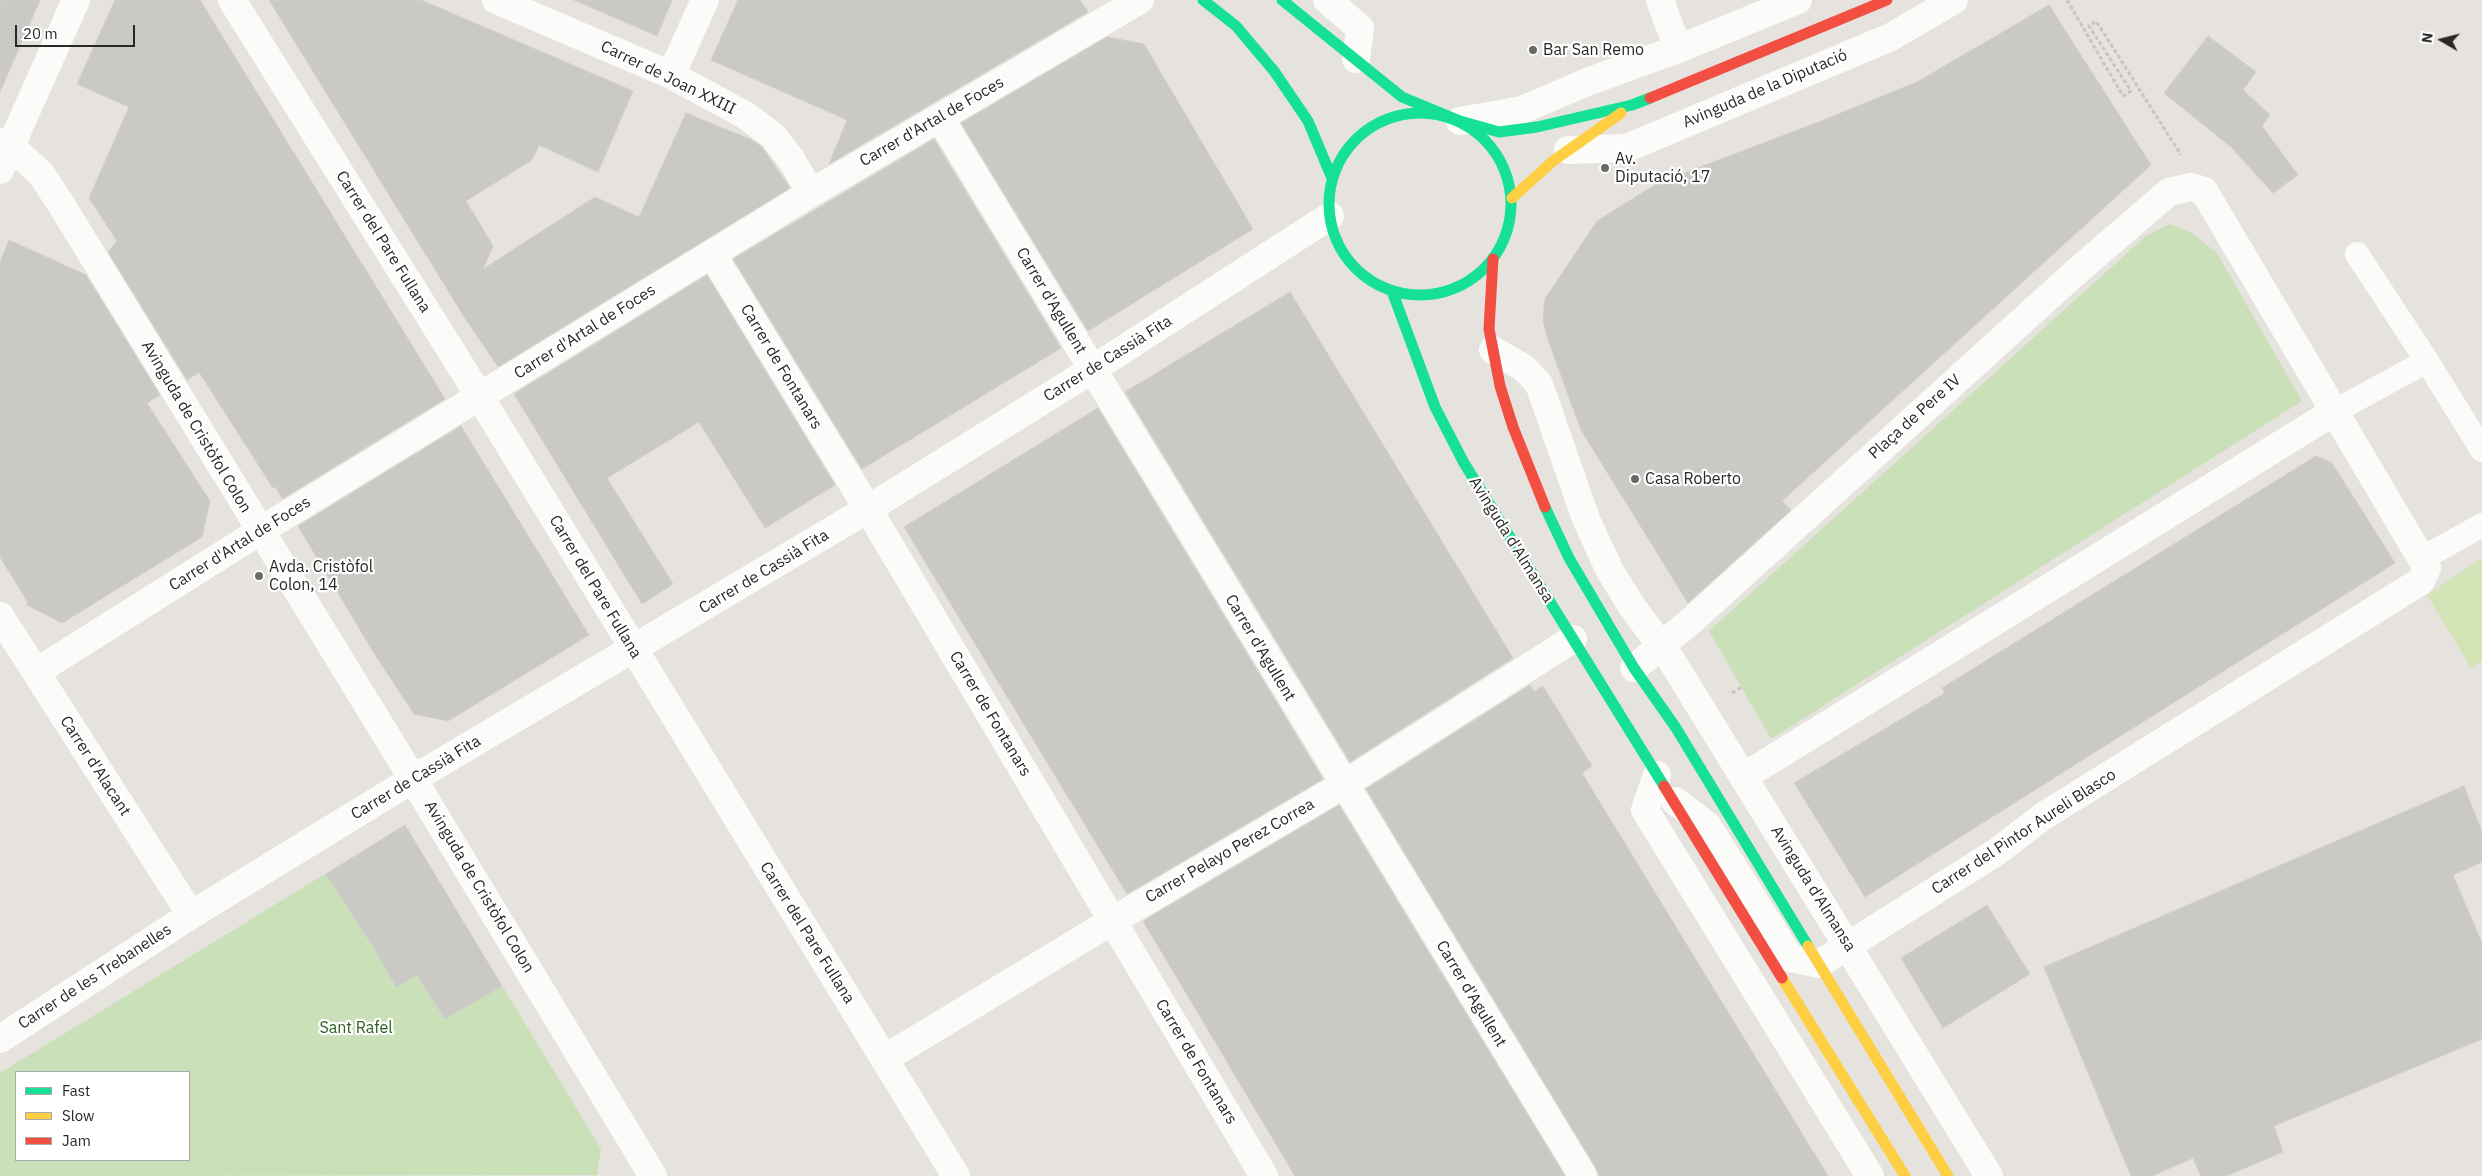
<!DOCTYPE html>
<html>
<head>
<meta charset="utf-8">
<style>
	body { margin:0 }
	#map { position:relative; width:2482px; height:1176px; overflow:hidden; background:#e6e3de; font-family:"IBM Plex Sans",sans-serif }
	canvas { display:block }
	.legend { position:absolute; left:15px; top:1071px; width:175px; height:90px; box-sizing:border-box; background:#fff; border:1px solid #a9a9a9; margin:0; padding:6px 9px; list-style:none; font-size:15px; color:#282828 }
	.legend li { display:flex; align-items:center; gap:10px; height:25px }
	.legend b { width:25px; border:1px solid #a9a9a9 }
	.north { position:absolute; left:2417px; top:15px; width:50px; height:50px; -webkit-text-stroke:4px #fff; paint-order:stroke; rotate:278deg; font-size:14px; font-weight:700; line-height:20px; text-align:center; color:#282828 }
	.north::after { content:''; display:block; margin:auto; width:18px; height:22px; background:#282828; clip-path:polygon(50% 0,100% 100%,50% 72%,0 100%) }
	.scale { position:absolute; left:15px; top:25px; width:120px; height:22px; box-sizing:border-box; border:2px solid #282828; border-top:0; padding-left:6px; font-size:15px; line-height:18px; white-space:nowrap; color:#282828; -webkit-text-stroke:4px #fff; paint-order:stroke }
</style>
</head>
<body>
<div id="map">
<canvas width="2482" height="1176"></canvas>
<ul class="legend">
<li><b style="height:6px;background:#16e098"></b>Fast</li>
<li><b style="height:6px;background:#ffcf43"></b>Slow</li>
<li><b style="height:6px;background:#f24e42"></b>Jam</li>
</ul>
<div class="north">N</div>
<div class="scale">20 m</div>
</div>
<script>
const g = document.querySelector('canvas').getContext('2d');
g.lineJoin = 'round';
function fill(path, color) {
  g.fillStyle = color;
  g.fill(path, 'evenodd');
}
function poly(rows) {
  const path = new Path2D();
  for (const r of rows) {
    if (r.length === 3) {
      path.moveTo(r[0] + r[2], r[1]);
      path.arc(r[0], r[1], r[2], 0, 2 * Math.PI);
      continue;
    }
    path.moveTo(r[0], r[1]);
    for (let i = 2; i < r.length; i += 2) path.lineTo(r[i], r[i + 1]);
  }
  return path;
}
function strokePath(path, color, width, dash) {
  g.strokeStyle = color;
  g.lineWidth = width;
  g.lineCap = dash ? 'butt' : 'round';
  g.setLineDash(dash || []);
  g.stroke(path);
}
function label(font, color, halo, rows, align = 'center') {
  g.font = font + ' "IBM Plex Sans",sans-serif';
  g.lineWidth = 4.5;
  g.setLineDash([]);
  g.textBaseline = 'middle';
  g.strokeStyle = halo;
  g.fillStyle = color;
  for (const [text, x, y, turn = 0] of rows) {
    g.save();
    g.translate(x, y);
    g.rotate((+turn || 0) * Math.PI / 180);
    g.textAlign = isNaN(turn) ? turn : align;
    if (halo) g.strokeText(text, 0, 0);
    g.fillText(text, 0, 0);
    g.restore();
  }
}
fill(poly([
	[2170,224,2192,233,2217,253,2302,401,1771,739,1709,631,2147,235],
	[405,825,601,1149,597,1175,0,1176,0,1073],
	[16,1072,189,1072,189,1160,16,1160]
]), '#c9e0b9');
fill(poly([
	[2482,558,2482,661,2471,668,2427,595]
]), '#d3e4b7');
const building = poly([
	[0,0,40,0,0,92,0,0],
	[115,0,200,0,445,399,282,499,276,487,273,488,199,372,187,380,108,252,117,241,89,198,129,107,77,84,115,0],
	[269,0,421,0,633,91,598,172,539,145,532,160,466,201,493,246,483,269,595,197,639,217,686,113,752,140,762,147,790,188,498,367,463,315,269,0],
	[574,0,672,0,657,36,574,0],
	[738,0,1080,0,1088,12,829,164,847,120,711,60,738,0],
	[2049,5,2151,165,1782,501,1791,510,1688,603,1581,430,1547,337,1543,319,1545,299,1597,221,1658,183,1816,123,1917,82,2049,5],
	[2208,36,2256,72,2243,90,2270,115,2262,126,2298,175,2273,193,2231,147,2164,93,2208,36],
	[1107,37,1144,44,1253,229,1088,331,961,123,1107,37],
	[934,139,1061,348,862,469,733,259,934,139],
	[9,240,86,275,160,395,147,403,210,501,202,537,62,623,27,605,27,601,0,557,0,262,9,240],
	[707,275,835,485,765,528,699,422,607,478,673,584,642,604,514,394,707,275],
	[1290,292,1513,658,1350,762,1125,392,1290,292],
	[1098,408,1323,779,1127,894,904,527,1098,408],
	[461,426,589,635,448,721,414,714,372,650,298,526,461,426],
	[2316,456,2332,463,2395,563,1865,897,1794,783,1945,693,1942,688,2316,456],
	[1530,685,1534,692,1543,686,1592,766,1582,773,1828,1176,1599,1176,1596,1168,1366,789,1530,685],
	[2464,786,2482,832,2482,862,2453,875,2482,943,2482,1039,2274,1126,2283,1152,2226,1176,2201,1176,2193,1158,2152,1176,2131,1176,2044,967,2464,786],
	[1339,805,1565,1176,1295,1176,1143,921,1339,805],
	[405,825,502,986,445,1019,417,975,396,987,375,950,326,874,405,825],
	[1987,905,2030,974,1943,1028,1901,958,1987,905]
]);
fill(building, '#cbc9c5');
strokePath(building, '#d1cfca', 1);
strokePath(poly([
	[2067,0,2123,96,2131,91,2089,26,2096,21,2181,155],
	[1732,693,1742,687]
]), '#c6c5c5', 3, [4, 2.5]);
strokePath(poly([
	[2357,254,2427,361],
	[2335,411,2427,361,2482,450],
	[2423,558,2482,525]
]), '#fbfbfa', 24);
strokePath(poly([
	[232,0,480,397,956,1176],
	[496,0,671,75,745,115,773,136,791,159,811,193],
	[1327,0,1360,28,1356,59],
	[1660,0,1678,49],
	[671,75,705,0],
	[940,118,1583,1176],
	[1460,121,1522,110,1587,82,1678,49,1798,0],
	[0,142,11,147,27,161,41,174,59,201,413,779,653,1176],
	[1568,150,1627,148,1891,37,1954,0],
	[0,170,76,0],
	[712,254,868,509,1264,1176],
	[1493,350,1524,368,1539,384,1586,519,1610,571,1631,605,1670,658,1989,1176],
	[0,616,191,915],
	[1634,668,1691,621,2076,272,2169,192,2191,187,2204,191,2427,568,2421,581,2042,817,1998,851,1819,964,1790,958,1707,825,1675,801],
	[36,672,260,531,811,193,1140,0],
	[1657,775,1645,810,1870,1176],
	[1743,777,2335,411],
	[0,1039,191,915,413,779,868,509,1093,369,1330,216],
	[884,1059,1112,921,1343,785,1573,639]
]), '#fbfbfa', 28);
strokePath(poly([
	[1203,0,1236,26,1274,71,1308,121,1332,178],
	[1282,0,1402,97,1460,121,1499,132,1537,127,1632,105,1650,98],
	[1420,204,91],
	[1392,291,1435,407,1464,463,1664,786],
	[1545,507,1569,558,1634,668,1676,728,1808,946]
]), '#16e098', 11);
strokePath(poly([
	[1512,198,1553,161,1621,113],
	[1808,946,1948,1176],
	[1782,978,1905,1176]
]), '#ffcf43', 11);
strokePath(poly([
	[1650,98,1887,0],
	[1493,259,1489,329,1500,386,1513,427,1545,507],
	[1664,786,1782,978]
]), '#f24e42', 11);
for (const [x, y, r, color] of [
	[1533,50,5,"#6a6968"],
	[1605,168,5,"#6a6968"],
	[1635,479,5,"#6a6968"],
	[259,576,5,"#6a6968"]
]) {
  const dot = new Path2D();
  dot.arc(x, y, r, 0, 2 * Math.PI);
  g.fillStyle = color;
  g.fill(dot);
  strokePath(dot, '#fff', 2);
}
label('16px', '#282828', '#fff', [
	["Bar San Remo",1543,50],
	["Av.",1615,159],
	["Diputació, 17",1615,177],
	["Casa Roberto",1645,479],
	["Avda. Cristòfol",269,567],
	["Colon, 14",269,585]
], 'left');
label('16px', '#282828', '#fff', [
	["Carrer de Joan XXIII",668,78,26],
	["Avinguda de la Diputació",1765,89,-23],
	["Carrer d'Artal de Foces",932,122,-30],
	["Carrer del Pare Fullana",383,242,58],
	["Carrer d'Agullent",1051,301,59],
	["Carrer d'Artal de Foces",585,332,-32],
	["Carrer de Cassià Fita",1108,359,-32],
	["Carrer de Fontanars",781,367,59],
	["Plaça de Pere IV",1915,417,-42],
	["Avinguda de Cristòfol Colon",196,427,59],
	["Avinguda d'Almansa",1511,540,58],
	["Carrer d'Artal de Foces",240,544,-32],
	["Carrer de Cassià Fita",764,572,-31],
	["Carrer del Pare Fullana",595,587,59],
	["Carrer d'Agullent",1260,648,59],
	["Carrer de Fontanars",990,714,59],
	["Carrer d'Alacant",95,766,57],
	["Carrer de Cassià Fita",416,778,-31],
	["Carrer del Pintor Aureli Blasco",2024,832,-33],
	["Carrer Pelayo Perez Correa",1230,851,-30],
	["Avinguda de Cristòfol Colon",479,887,59],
	["Avinguda d'Almansa",1813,889,58],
	["Carrer del Pare Fullana",807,933,58],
	["Carrer de les Trebanelles",95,977,-33],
	["Carrer d'Agullent",1471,994,59],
	["Carrer de Fontanars",1196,1062,59]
]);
label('16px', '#2b5f1e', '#fff', [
	["Sant Rafel",356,1028]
]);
</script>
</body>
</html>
